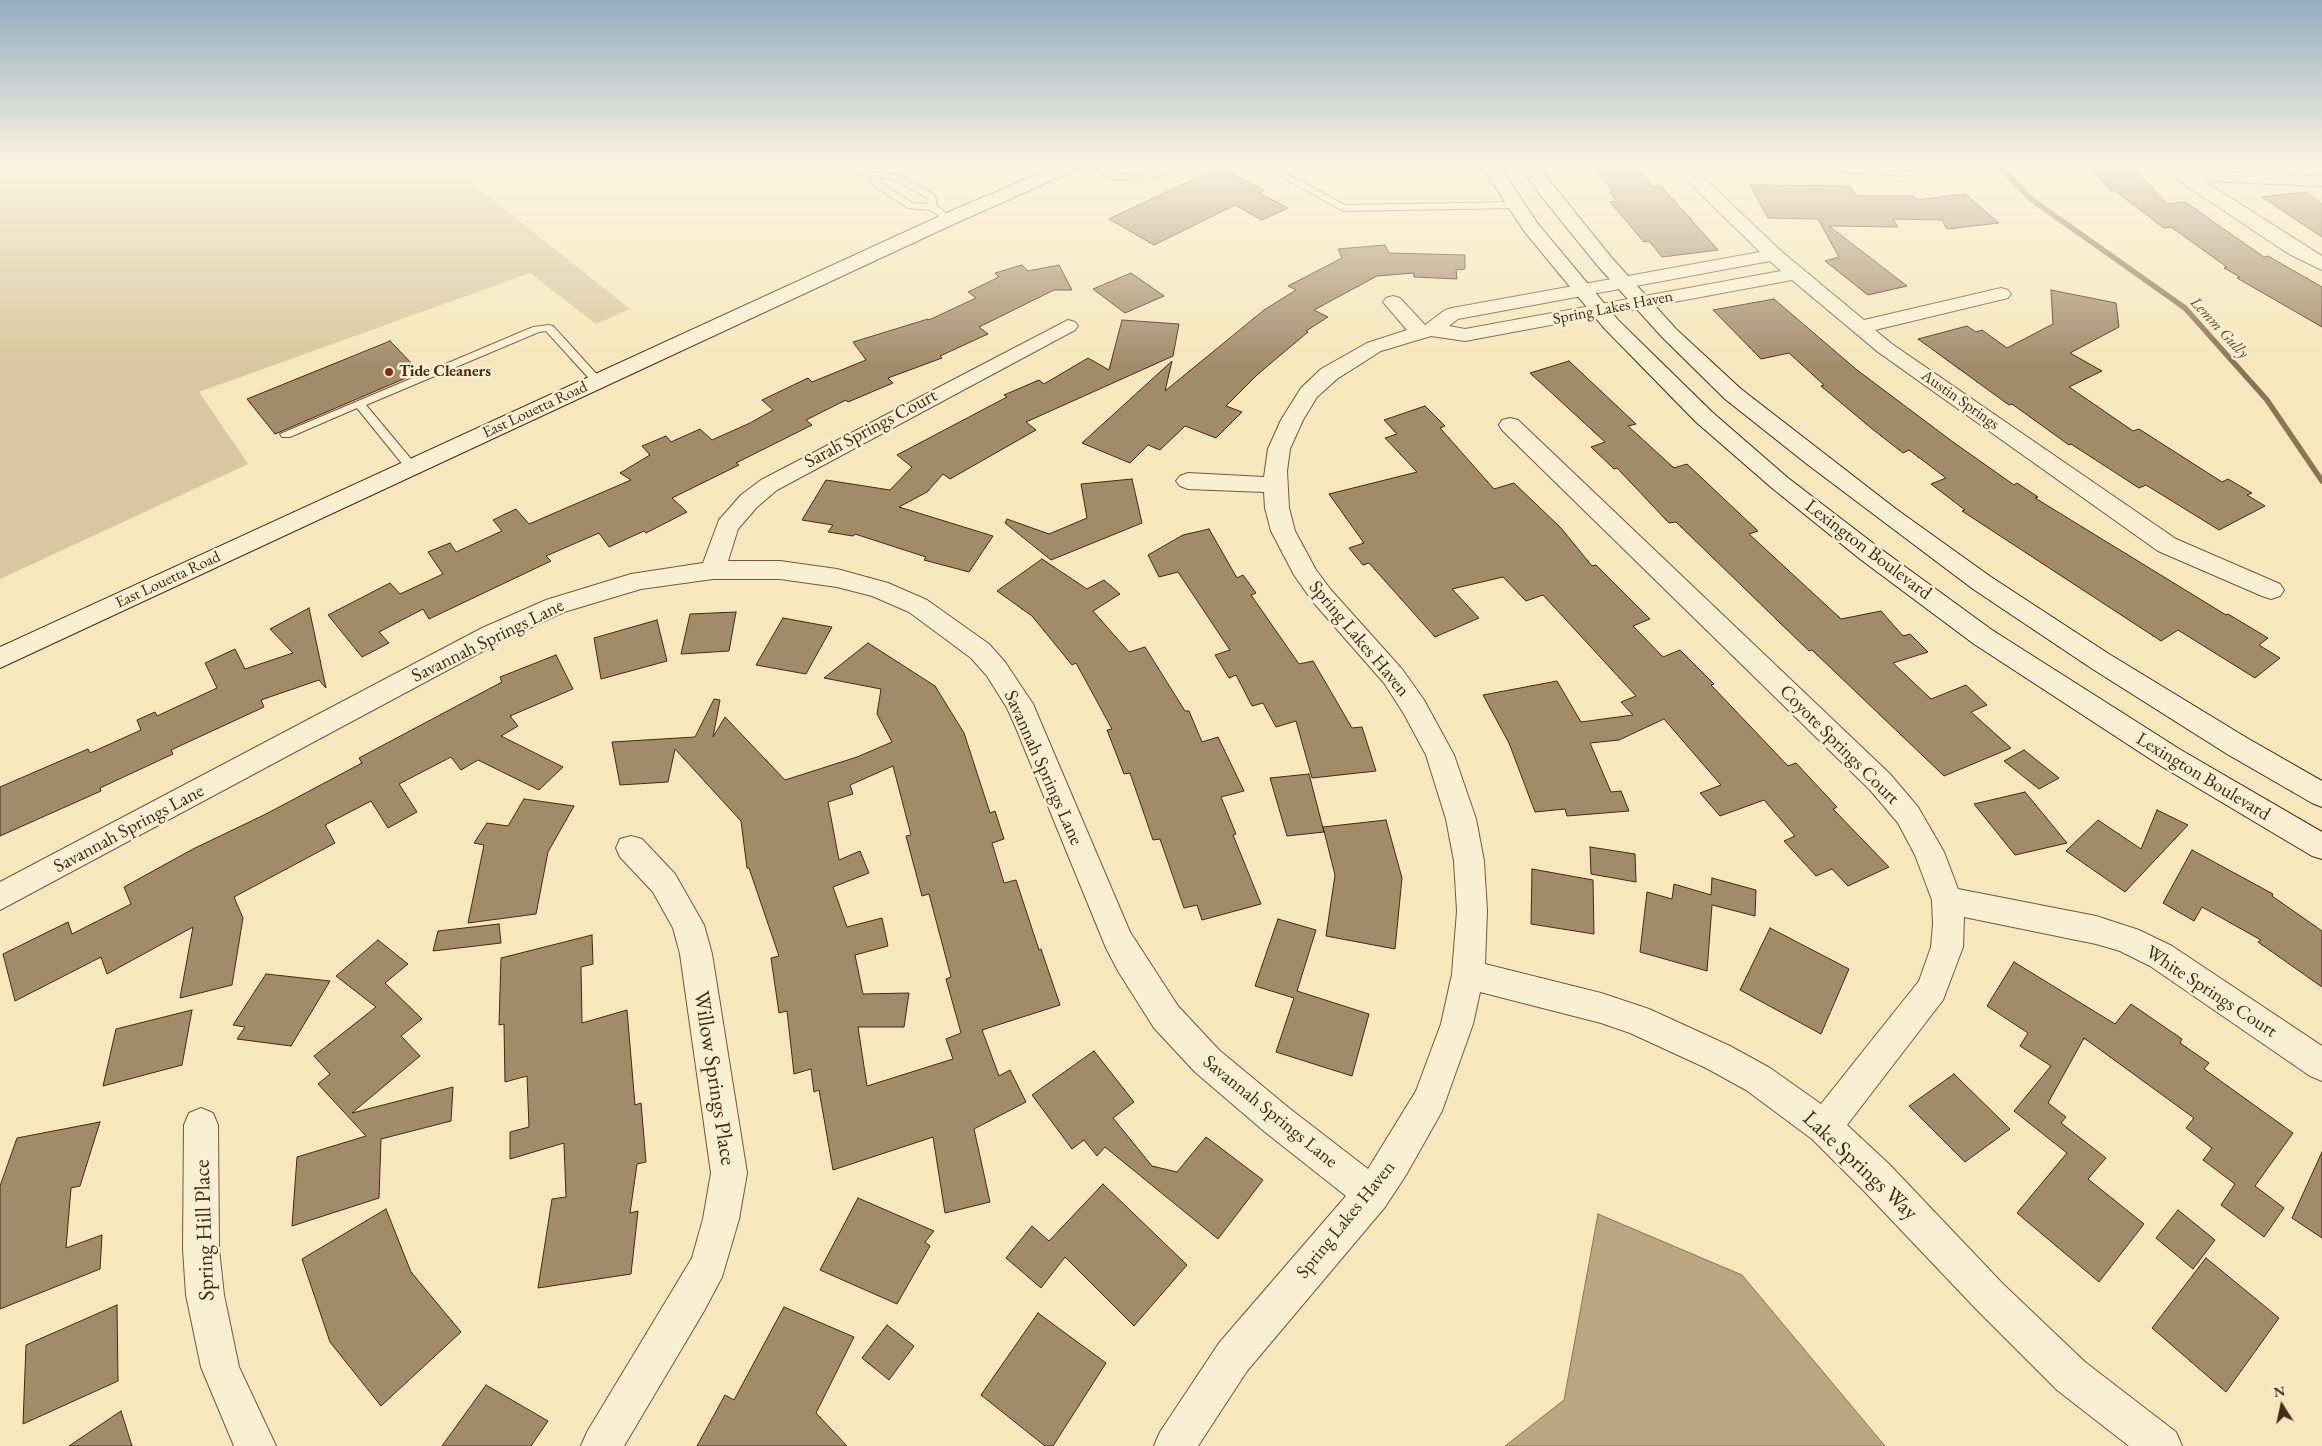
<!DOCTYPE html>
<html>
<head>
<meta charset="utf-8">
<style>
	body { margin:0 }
	#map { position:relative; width:2322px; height:1446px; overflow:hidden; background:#f6e7bc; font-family:"EB Garamond",serif }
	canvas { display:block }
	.north { position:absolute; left:2257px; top:1381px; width:50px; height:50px; -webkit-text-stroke:4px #f9efd3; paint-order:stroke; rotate:350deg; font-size:14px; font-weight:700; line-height:20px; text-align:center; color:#472814 }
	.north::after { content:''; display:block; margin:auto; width:18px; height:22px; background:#472814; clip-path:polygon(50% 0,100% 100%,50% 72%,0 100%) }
</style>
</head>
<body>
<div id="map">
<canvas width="2322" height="1446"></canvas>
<div class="north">N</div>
</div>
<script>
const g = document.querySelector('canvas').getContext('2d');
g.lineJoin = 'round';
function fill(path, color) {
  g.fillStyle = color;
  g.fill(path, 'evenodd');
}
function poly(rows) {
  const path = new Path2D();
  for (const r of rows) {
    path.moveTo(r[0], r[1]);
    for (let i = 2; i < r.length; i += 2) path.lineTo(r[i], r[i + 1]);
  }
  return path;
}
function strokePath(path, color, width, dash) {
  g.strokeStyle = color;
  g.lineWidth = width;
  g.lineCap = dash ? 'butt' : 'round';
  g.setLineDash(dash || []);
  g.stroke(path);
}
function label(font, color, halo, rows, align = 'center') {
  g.font = font + ' "EB Garamond",serif';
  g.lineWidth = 5;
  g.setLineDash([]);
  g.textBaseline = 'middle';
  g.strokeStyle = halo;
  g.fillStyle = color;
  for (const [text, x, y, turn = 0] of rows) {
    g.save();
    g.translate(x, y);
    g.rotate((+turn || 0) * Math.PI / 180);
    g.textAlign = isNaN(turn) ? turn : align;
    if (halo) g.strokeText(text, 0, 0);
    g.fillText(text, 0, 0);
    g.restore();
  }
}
fill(poly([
	[0,165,449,165,630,309,596,324,530,273,199,392,248,464,0,579]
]), '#d8c79f');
const water = poly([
	[1598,1214,1742,1275,1885,1446,1505,1446,1564,1400,1598,1214]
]);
fill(water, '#baa683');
strokePath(water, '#8c7457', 1);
strokePath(poly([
	[1998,165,2031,199,2185,308,2267,400,2322,481]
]), '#8c7457', 5.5);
const building = poly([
	[1593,165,1635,165,1653,187,1661,186,1718,250,1662,257,1649,241,1644,242,1610,202,1617,201,1609,192,1613,192,1593,165],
	[2088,166,2132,166,2167,204,2185,202,2264,257,2268,256,2322,287,2322,327,2237,278,2240,277,2224,268,2227,267,2171,227,2164,228,2114,190,2110,190,2088,166],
	[1219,167,1264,190,1259,193,1288,208,1262,220,1235,205,1154,245,1109,219,1219,167],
	[1750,185,1850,186,1857,196,1914,196,1917,200,1965,194,1999,223,1947,229,1942,220,1893,219,1898,227,1829,226,1907,286,1868,295,1825,261,1839,257,1818,219,1768,218,1750,185],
	[2305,192,2322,204,2322,237,2262,197,2305,192],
	[1385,245,1389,253,1465,255,1465,269,1456,270,1457,279,1414,277,1414,273,1377,276,1314,310,1328,317,1306,331,1308,332,1258,374,1226,406,1242,412,1216,438,1185,426,1160,450,1148,445,1130,463,1082,443,1172,361,1165,391,1264,310,1296,290,1288,286,1342,258,1338,249,1385,245],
	[1022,265,1028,271,1059,265,1072,290,1054,290,979,327,988,334,940,356,942,358,888,378,893,383,848,402,846,400,806,420,812,425,736,463,739,465,672,498,687,512,646,533,644,531,609,547,599,533,546,556,551,561,429,619,423,609,379,632,389,643,362,657,328,615,390,583,400,594,443,574,428,552,450,543,456,552,502,531,493,520,516,509,529,524,631,480,620,473,650,455,642,446,666,436,671,442,700,429,712,440,750,423,773,410,762,400,808,378,812,382,866,360,853,342,928,319,929,320,976,298,968,292,999,277,995,273,1022,265],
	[1131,273,1164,296,1125,313,1093,289,1131,273],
	[2051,290,2116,303,2119,327,2070,353,2102,371,2069,387,2133,431,2139,429,2222,482,2228,479,2252,493,2247,495,2265,506,2219,530,2146,485,2139,488,2071,444,2069,445,2012,404,2009,405,1918,339,1967,326,1976,332,1982,330,2007,348,2053,324,2051,290],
	[1774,299,1857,370,1953,442,2014,485,2017,483,2038,497,2035,498,2226,615,2228,614,2268,638,2259,645,2280,658,2255,678,2178,630,2161,641,1962,511,1965,510,1931,484,1946,478,1909,450,1903,453,1871,428,1821,386,1824,385,1789,353,1761,359,1713,310,1774,299],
	[1122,320,1179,324,1173,356,1026,422,1036,430,950,479,943,474,927,492,899,507,993,536,969,572,924,560,926,557,855,534,853,536,828,532,833,525,802,520,826,480,890,490,912,467,897,455,1007,397,1004,395,1039,380,1044,384,1088,358,1109,370,1122,320],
	[390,341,420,372,275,434,247,399,390,341],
	[1569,361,1636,424,1628,426,1674,468,1687,464,1758,531,1749,534,1841,619,1881,611,1903,636,1910,634,1928,652,1893,663,1931,699,1966,685,1987,705,1971,712,2011,748,1944,776,1812,650,1809,651,1676,522,1669,523,1617,468,1614,469,1591,447,1605,442,1530,373,1569,361],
	[1425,406,1445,426,1440,428,1494,489,1514,483,1561,528,1592,566,1596,565,1650,619,1633,626,1663,657,1680,650,1714,684,1711,685,1788,766,1796,763,1837,807,1833,809,1889,867,1848,886,1832,869,1816,876,1784,841,1795,836,1764,800,1720,816,1700,793,1721,785,1664,719,1619,740,1590,743,1611,792,1621,791,1629,811,1567,816,1565,809,1535,812,1509,743,1483,695,1557,681,1581,722,1633,715,1621,702,1636,696,1543,595,1526,601,1503,577,1452,589,1479,618,1435,637,1369,563,1363,565,1349,548,1364,543,1329,494,1417,472,1385,438,1397,434,1384,420,1425,406],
	[1132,479,1142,523,1051,560,1005,523,1007,519,1049,534,1087,518,1081,484,1132,479],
	[1209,529,1237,578,1243,575,1256,593,1251,595,1299,664,1313,661,1352,728,1362,727,1376,771,1312,778,1296,721,1276,727,1263,703,1252,706,1236,675,1229,678,1215,655,1230,650,1178,572,1159,577,1148,555,1183,535,1209,529],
	[1042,559,1087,589,1104,580,1120,594,1093,611,1129,652,1145,647,1185,711,1189,711,1202,742,1218,737,1244,791,1221,797,1236,834,1233,835,1261,904,1202,920,1197,905,1184,908,1160,839,1153,840,1130,773,1124,774,1107,730,1112,729,1076,663,1072,665,1032,616,997,591,1042,559],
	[309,608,326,688,319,680,261,700,264,707,171,750,173,754,100,788,101,791,0,836,0,787,88,749,90,753,141,730,137,720,155,712,157,716,217,688,205,663,235,649,245,669,293,653,270,629,309,608],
	[736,612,729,651,681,654,690,614,736,612],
	[783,618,832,627,806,674,756,665,783,618],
	[657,620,667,661,601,679,594,638,657,620],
	[868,643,935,686,964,733,990,813,995,811,1004,839,992,843,1004,883,1016,880,1039,950,1041,949,1060,1005,982,1030,999,1076,1010,1070,1026,1102,974,1129,990,1202,945,1213,933,1137,833,1170,819,1090,814,1092,811,1069,794,1074,787,1011,779,1013,771,958,779,956,749,868,747,868,741,821,675,749,668,782,620,785,612,742,695,737,714,699,720,700,713,737,725,717,785,780,857,757,892,742,877,714,881,689,824,678,868,643],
	[893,766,911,835,906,836,922,896,929,894,951,977,946,979,961,1033,946,1039,953,1059,867,1086,858,1027,904,1027,909,993,863,994,855,955,888,946,882,918,847,927,833,887,869,873,860,851,839,860,828,802,853,794,850,785,893,766],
	[556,655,573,689,510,716,518,726,501,736,563,767,539,790,478,760,461,770,451,757,399,784,417,812,388,828,371,801,325,825,335,843,234,897,243,918,232,985,180,998,193,927,107,974,101,957,15,1001,3,954,68,922,72,934,131,904,124,887,193,849,266,814,362,763,359,758,502,682,500,677,556,655],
	[2024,750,2059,778,2039,789,2004,761,2024,750],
	[1309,774,1324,832,1287,836,1270,778,1309,774],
	[2025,792,2067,843,2015,855,1974,804,2025,792],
	[524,799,574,806,548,852,536,914,468,923,484,845,474,843,487,823,508,826,524,799],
	[2157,810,2188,825,2125,892,2066,851,2098,820,2141,849,2157,810],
	[1386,820,1402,878,1395,949,1326,936,1335,875,1323,827,1386,820],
	[1590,847,1635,854,1636,882,1591,874,1590,847],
	[2192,850,2273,894,2272,896,2322,931,2322,987,2258,942,2261,940,2202,907,2194,921,2163,903,2192,850],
	[1532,869,1593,880,1594,934,1531,924,1532,869],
	[1712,878,1756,890,1755,916,1712,905,1707,971,1640,952,1647,892,1672,899,1674,884,1711,895,1712,878],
	[1278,919,1316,930,1297,991,1369,1014,1352,1076,1276,1052,1294,998,1255,986,1278,919],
	[499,924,501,943,433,951,438,931,499,924],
	[1770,928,1849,969,1821,1034,1740,990,1770,928],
	[592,935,593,964,581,967,582,1023,627,1010,635,1105,641,1103,646,1162,637,1164,630,1213,638,1211,631,1274,538,1288,552,1199,566,1197,564,1143,510,1159,510,1132,529,1127,527,1076,505,1082,504,1024,499,1025,501,958,592,935],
	[378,940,408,964,385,983,422,1019,401,1036,420,1056,352,1113,453,1087,451,1121,381,1139,379,1198,292,1226,297,1157,366,1136,318,1084,330,1074,314,1056,376,1007,336,976,378,940],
	[2014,962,2115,1024,2131,1004,2182,1039,2180,1043,2209,1063,2204,1069,2293,1133,2255,1186,2284,1208,2264,1237,2221,1205,2235,1184,2203,1160,2212,1148,2186,1128,2194,1118,2084,1038,2048,1103,2066,1117,2061,1123,2106,1158,2088,1179,2144,1224,2099,1282,2017,1213,2067,1153,2014,1111,2051,1066,2020,1046,2028,1033,1987,1006,2014,962],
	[266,974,330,981,291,1046,237,1039,245,1027,233,1025,266,974],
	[192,1010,182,1065,103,1086,116,1029,192,1010],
	[1094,1051,1134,1102,1113,1118,1152,1166,1177,1172,1206,1137,1263,1180,1218,1239,1105,1147,1097,1156,1084,1140,1072,1149,1032,1095,1094,1051],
	[1954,1074,2010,1129,1965,1162,1909,1106,1954,1074],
	[100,1122,80,1186,71,1188,66,1248,102,1235,100,1269,0,1309,0,1186,17,1138,100,1122],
	[2322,1152,2322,1238,2292,1218,2322,1152],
	[1103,1184,1187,1265,1134,1326,1065,1257,1041,1288,1006,1258,1032,1226,1049,1241,1103,1184],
	[858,1198,934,1231,925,1242,930,1246,897,1304,820,1270,858,1198],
	[386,1209,411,1272,461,1332,381,1406,330,1342,302,1259,386,1209],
	[2178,1210,2215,1240,2193,1269,2156,1238,2178,1210],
	[2206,1258,2279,1318,2226,1392,2152,1328,2206,1258],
	[117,1305,118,1381,23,1424,26,1345,117,1305],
	[784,1307,854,1337,816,1413,847,1446,697,1446,725,1395,734,1400,784,1307],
	[1038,1313,1106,1363,1053,1446,1045,1446,981,1395,1038,1313],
	[887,1325,914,1346,889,1380,862,1358,887,1325],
	[486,1385,548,1421,531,1446,442,1446,486,1385],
	[121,1411,132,1446,69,1446,121,1411]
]);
fill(building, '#a28b6b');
strokePath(building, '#472814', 1);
const lane = poly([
	[833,165,846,165,874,172,899,174,935,195,937,206,954,219,949,222,930,210,908,208,874,186,870,177,833,165],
	[879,178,894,179,927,198,927,204,913,203,881,183,879,178],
	[1088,165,1098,165,1117,174,1140,175,1173,165,1184,165,1164,175,1140,181,1112,179,1088,165],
	[1260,165,1270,165,1345,205,1515,202,1520,205,1515,208,1343,211,1260,165],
	[549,325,553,326,602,380,602,384,594,384,546,331,539,332,366,405,416,465,416,471,408,471,357,408,290,437,282,437,280,434,533,327,549,325]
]);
const street = poly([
	[1671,165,1690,165,1781,251,1864,320,2001,288,2008,290,2011,294,2008,298,1875,330,1892,344,2176,539,2280,584,2284,590,2280,596,2271,599,2262,596,2158,551,1878,352,1792,280,1465,341,1431,336,1381,351,1337,379,1317,397,1303,420,1290,449,1287,471,1289,508,1295,531,1316,570,1331,590,1402,669,1424,700,1454,755,1476,819,1484,861,1487,911,1485,964,1601,993,1649,1009,1730,1046,1770,1068,1821,1104,1919,981,1931,947,1933,924,1932,900,1915,855,1898,823,1870,790,1502,430,1499,425,1502,420,1510,418,1518,420,1890,774,1918,807,1944,852,1958,889,2096,916,2139,930,2172,946,2322,1046,2322,1081,2310,1076,2150,966,2120,951,2096,944,1964,917,1963,947,1943,1000,1847,1125,1889,1164,2003,1284,2085,1362,2176,1432,2182,1446,2129,1446,2057,1390,1977,1310,1863,1190,1812,1139,1746,1090,1706,1068,1630,1033,1601,1023,1480,992,1473,1024,1442,1111,1406,1175,1385,1207,1247,1371,1198,1446,1154,1446,1160,1432,1219,1343,1346,1196,1265,1132,1195,1072,1154,1028,1118,971,1106,948,1016,728,1007,708,987,676,971,658,909,612,872,596,837,587,780,579,713,579,641,589,564,612,500,642,0,910,0,882,482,628,546,600,631,574,703,563,719,520,741,495,761,480,1068,320,1075,322,1078,326,1075,330,777,490,757,507,738,529,728,561,780,561,837,569,888,583,927,600,989,644,1005,662,1033,704,1130,932,1178,1006,1219,1050,1289,1108,1368,1169,1416,1091,1441,1024,1452,974,1457,911,1454,861,1446,819,1426,755,1404,714,1384,683,1313,602,1294,575,1271,531,1265,508,1264,492,1188,489,1180,486,1176,481,1180,476,1188,473,1264,477,1268,449,1281,420,1301,388,1321,369,1367,343,1407,330,1383,302,1386,298,1393,296,1400,298,1425,325,1445,310,1452,308,1760,252,1671,165],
	[1770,261,1781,271,1465,329,1449,326,1458,319,1770,261],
	[1780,165,1898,165,1916,166,1922,167,1925,171,1922,175,1916,176,1789,170,1783,169,1780,165],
	[2182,170,2322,176,2322,186,2204,181,2322,256,2322,270,2289,254,2176,179,2173,175,2176,171,2182,170],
	[631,836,642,839,675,874,704,925,712,954,747,1173,739,1219,722,1277,704,1311,624,1446,581,1446,587,1432,692,1258,703,1219,711,1173,680,954,673,928,653,892,620,857,616,848,620,839,631,836],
	[201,1108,213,1113,218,1125,219,1249,224,1295,239,1367,276,1446,234,1446,201,1367,186,1295,183,1249,184,1125,189,1113,201,1108]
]);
const secondary = poly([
	[1058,165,1081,165,1078,169,956,223,0,668,0,647,942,215,1058,165],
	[1481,165,1499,165,1538,224,1618,320,1712,412,1788,478,1878,547,1992,630,2181,750,2322,832,2322,859,2312,856,2161,766,1974,644,1860,559,1772,488,1696,422,1604,328,1524,231,1481,165],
	[1519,165,1537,165,1611,257,1676,329,1741,389,1896,509,1991,577,2109,654,2247,738,2322,781,2322,807,2312,803,2227,754,2091,668,1973,589,1807,464,1725,399,1662,337,1597,265,1537,191,1519,165]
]);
strokePath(lane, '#73583e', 2);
strokePath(street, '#73583e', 2);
strokePath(secondary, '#472814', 2);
fill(lane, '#f9efd3');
fill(street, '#f9efd3');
fill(secondary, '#f9efd3');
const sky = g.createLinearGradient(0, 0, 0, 367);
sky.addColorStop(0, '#95aec0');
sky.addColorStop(0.45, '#fbf4e1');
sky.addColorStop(1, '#fbf4e100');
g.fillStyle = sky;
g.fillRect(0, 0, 2322, 367);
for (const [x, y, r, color] of [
	[389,372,5,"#8f2418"]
]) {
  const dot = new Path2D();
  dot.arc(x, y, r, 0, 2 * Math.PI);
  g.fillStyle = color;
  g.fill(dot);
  strokePath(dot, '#f9efd3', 2);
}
label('16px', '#472814', '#f9efd3', [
	["Spring Lakes Haven",1613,308,-11],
	["Austin Springs",1960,400,35],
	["East Louetta Road",535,410,-25],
	["East Louetta Road",168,580,-25]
]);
label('italic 16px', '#6a4e35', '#f9efd3', [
	["Lemm Gully",2219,328,47]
]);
label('bold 16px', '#472814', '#f9efd3', [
	["Tide Cleaners",399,372]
], 'left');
label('19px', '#472814', '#f9efd3', [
	["Sarah Springs Court",871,429,-28],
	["Lexington Boulevard",1868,550,37],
	["Spring Lakes Haven",1359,639,50],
	["Savannah Springs Lane",488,641,-26],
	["Coyote Springs Court",1839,745,45],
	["Savannah Springs Lane",1043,768,66],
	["Lexington Boulevard",2203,777,31],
	["Savannah Springs Lane",129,829,-28],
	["White Springs Court",2211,992,33],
	["Savannah Springs Lane",1270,1112,39],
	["Spring Lakes Haven",1346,1220,-51]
]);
label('22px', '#472814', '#f9efd3', [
	["Willow Springs Place",714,1078,81],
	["Lake Springs Way",1860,1166,43],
	["Spring Hill Place",205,1230,-92]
]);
</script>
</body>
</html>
